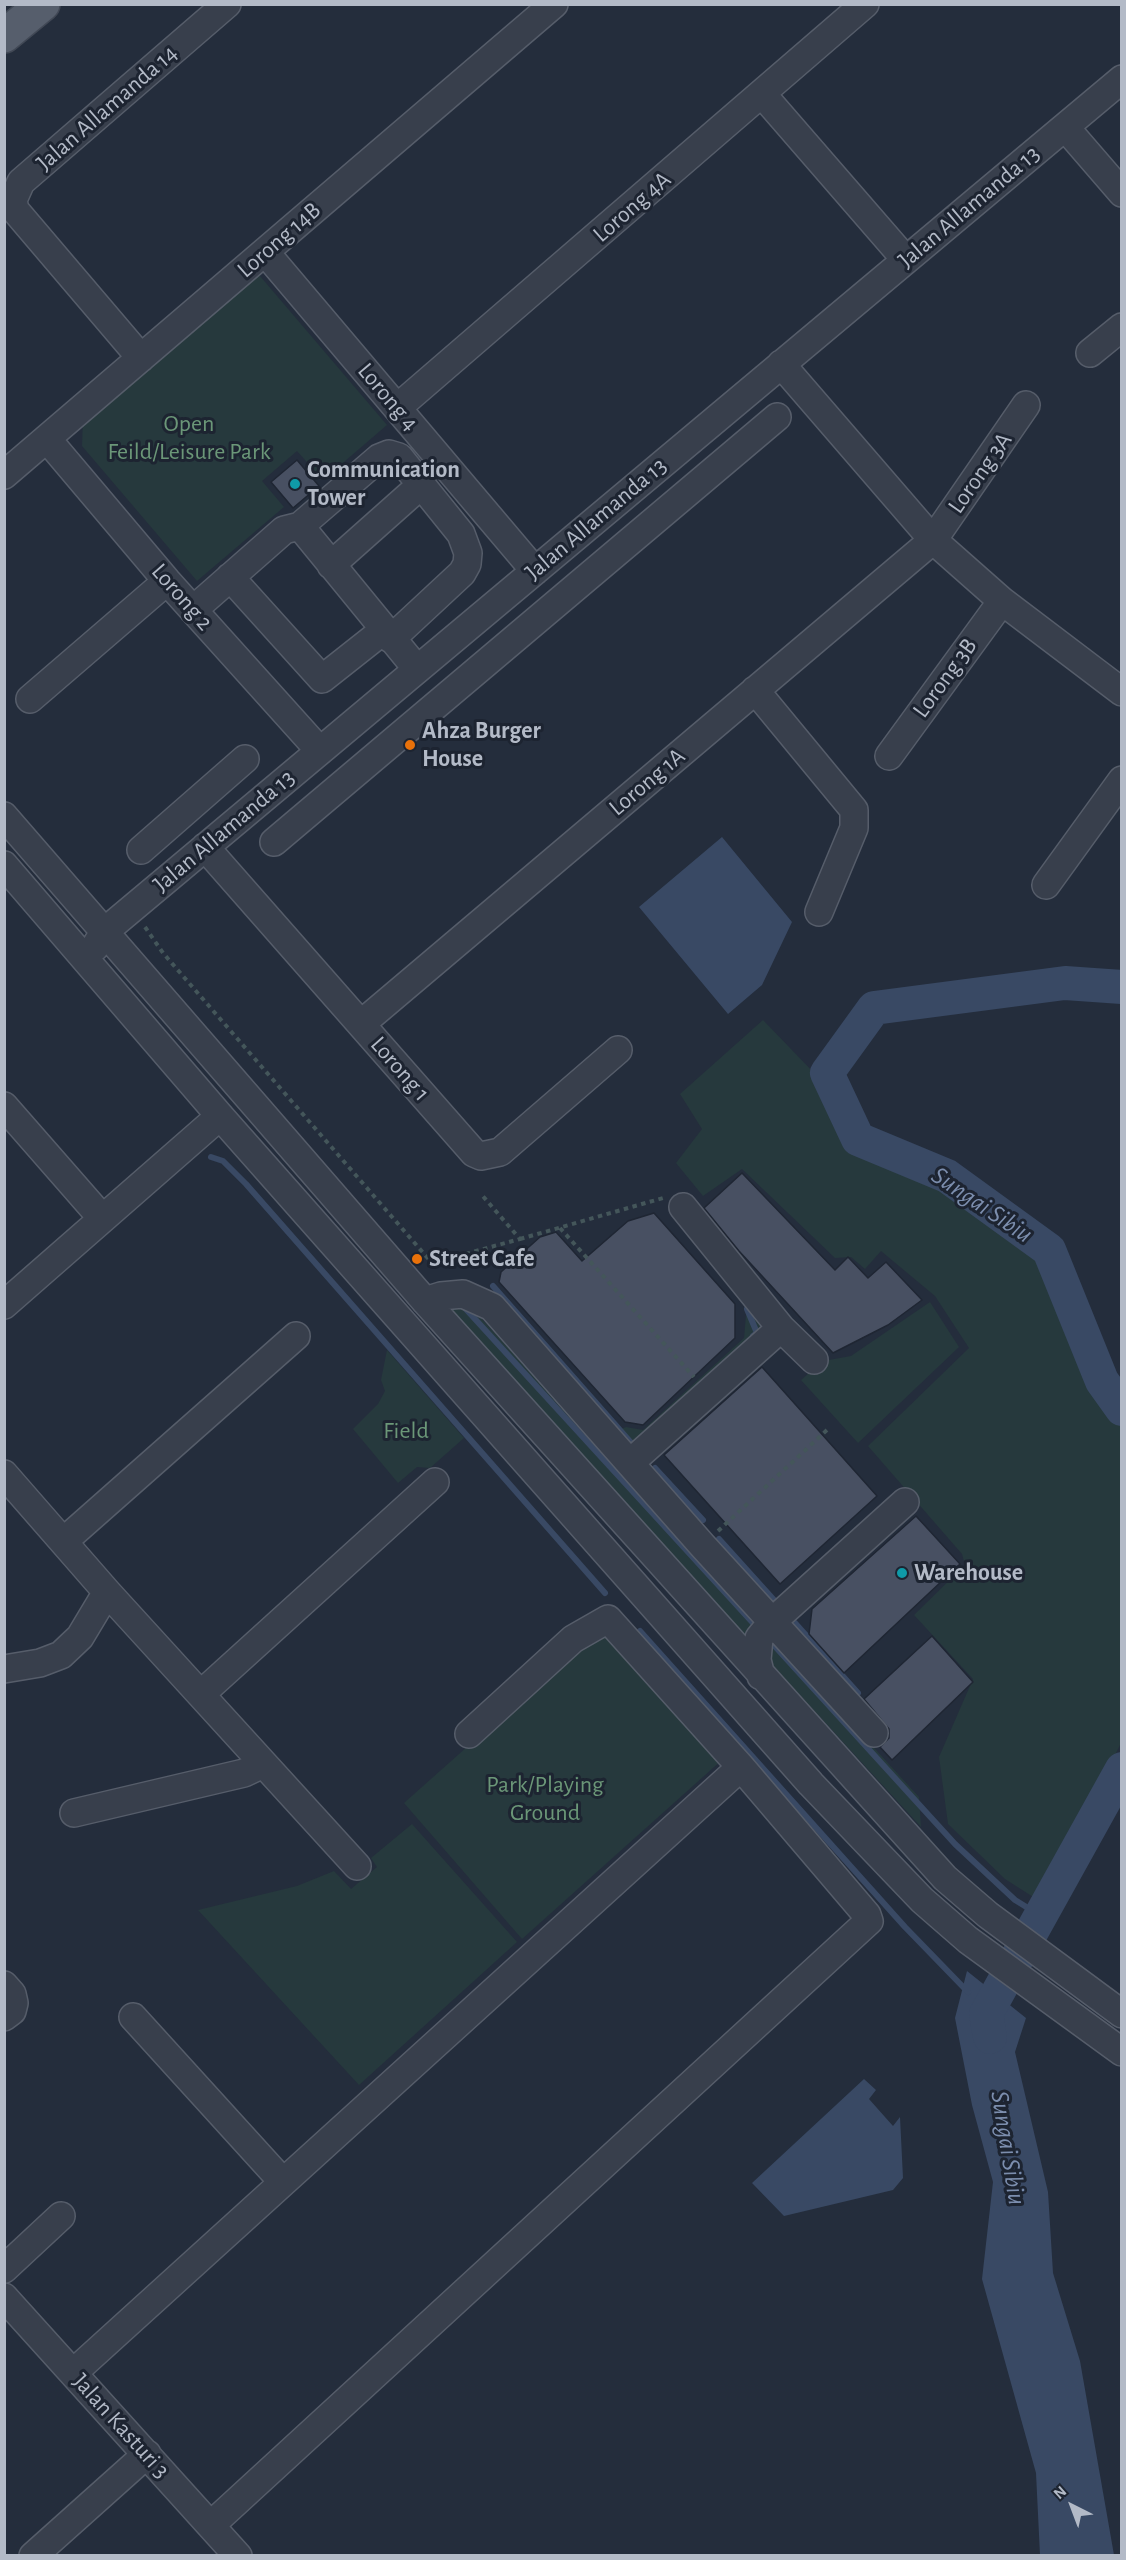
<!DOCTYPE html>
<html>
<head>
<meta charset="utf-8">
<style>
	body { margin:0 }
	#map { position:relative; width:1126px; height:2560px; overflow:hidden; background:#242d3c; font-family:"Alegreya Sans",sans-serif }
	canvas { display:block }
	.frame { position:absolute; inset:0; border:6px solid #b3bac7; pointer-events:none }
	.north { position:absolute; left:1042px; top:2476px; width:60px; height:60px; -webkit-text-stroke:4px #1d2431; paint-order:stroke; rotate:318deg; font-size:16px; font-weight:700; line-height:24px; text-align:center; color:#b3bac7 }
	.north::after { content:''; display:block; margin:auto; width:21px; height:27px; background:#b3bac7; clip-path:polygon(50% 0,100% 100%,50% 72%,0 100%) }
</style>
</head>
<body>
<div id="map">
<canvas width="1126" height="2560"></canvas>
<div class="frame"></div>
<div class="north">N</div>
</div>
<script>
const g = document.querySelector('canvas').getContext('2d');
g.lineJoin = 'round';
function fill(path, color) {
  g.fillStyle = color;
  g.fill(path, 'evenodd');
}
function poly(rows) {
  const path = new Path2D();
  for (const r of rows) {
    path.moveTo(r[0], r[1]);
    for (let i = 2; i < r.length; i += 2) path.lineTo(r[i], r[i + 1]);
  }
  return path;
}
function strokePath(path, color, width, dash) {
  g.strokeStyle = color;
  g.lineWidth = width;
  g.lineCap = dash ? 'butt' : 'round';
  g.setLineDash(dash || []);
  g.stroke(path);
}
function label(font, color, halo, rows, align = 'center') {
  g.font = font + ' "Alegreya Sans",sans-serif';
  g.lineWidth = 6;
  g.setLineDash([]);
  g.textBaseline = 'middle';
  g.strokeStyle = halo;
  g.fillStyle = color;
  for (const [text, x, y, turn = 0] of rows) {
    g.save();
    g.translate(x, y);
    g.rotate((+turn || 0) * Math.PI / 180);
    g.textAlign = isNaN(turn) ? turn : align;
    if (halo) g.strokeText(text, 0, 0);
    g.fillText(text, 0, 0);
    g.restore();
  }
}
fill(poly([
	[254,269,387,425,323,480,297,451,262,481,284,507,197,581,82,446,83,416],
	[763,1020,816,1075,856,1146,939,1181,1041,1252,1091,1379,1122,1424,1121,1743,1041,1902,1005,1879,948,1824,939,1757,973,1679,914,1615,965,1565,962,1554,868,1446,969,1348,935,1296,881,1251,865,1269,851,1257,835,1258,742,1169,703,1196,676,1163,702,1129,680,1094],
	[460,1295,919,1797,921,1827,441,1304],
	[930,1302,959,1347,858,1443,801,1380,823,1361,851,1356],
	[750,1311,763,1324,762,1328,634,1442,626,1437,619,1430,626,1427,643,1430,744,1338,746,1315],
	[387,1350,464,1438,430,1468,417,1467,398,1483,353,1429,378,1404,385,1391,381,1380],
	[604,1625,723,1759,522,1939,404,1803],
	[412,1824,517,1942,359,2085,198,1910,297,1886,334,1871,351,1889,377,1867,371,1858]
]), '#26393d');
fill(poly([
	[722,837,792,922,762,985,728,1014,639,907],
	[967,1971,1026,2018,1015,2052,1048,2192,1053,2273,1080,2361,1114,2555,1040,2555,1036,2473,982,2279,993,2182,972,2105,955,2018],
	[864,2079,876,2090,869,2099,893,2126,900,2117,903,2178,893,2190,784,2216,752,2183]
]), '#394964');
strokePath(poly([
	[211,1157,223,1161,246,1184,605,1593],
	[493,1286,612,1421,633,1445,636,1442],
	[464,1307,753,1623],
	[747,1309,757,1333,753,1336],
	[655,1468,703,1520],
	[719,1539,774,1600],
	[795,1623,858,1693],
	[640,1631,905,1927,968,1992],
	[771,1642,955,1844,1015,1900,1041,1916]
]), '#394964', 6);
strokePath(poly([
	[1122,987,1065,983,874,1008,827,1073,858,1139,947,1176,1049,1250,1102,1381,1122,1409],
	[990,2037,986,2014,1122,1769]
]), '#394964', 34);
const building = poly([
	[297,460,319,486,293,508,271,482,297,460],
	[742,1173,835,1270,848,1257,868,1278,886,1262,922,1300,888,1325,833,1353,739,1251,704,1208,742,1173],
	[654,1213,735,1304,735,1338,643,1425,625,1422,499,1282,501,1272,540,1237,556,1232,582,1261,628,1221,654,1213],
	[762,1367,877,1496,780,1584,664,1455,762,1367],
	[916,1516,960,1564,844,1673,809,1634,812,1609,916,1516],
	[932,1636,973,1682,892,1760,880,1747,889,1738,889,1729,864,1699,932,1636]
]);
fill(building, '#485062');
strokePath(building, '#1f2633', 1.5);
const minor = poly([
	[762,94,906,260],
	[1065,127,1122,193],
	[265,252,535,571],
	[1090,353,1122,327],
	[141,358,15,210,13,200,21,182,227,4],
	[781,364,933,540,1002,601,1122,692],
	[397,408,865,4],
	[47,439,167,581,320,751],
	[4,475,554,4],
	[300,526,379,458,389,454,399,457,461,534,468,553,467,564,462,573,391,639],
	[331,565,421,485],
	[230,577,322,679,384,630],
	[193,610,284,530,300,526,417,669],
	[755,690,854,810,854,828,819,912],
	[30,699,167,581],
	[889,756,1002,601],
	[4,816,425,1301,945,1878,988,1915,1122,2014],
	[274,842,777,417],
	[205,847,474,1153,481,1156,500,1152,618,1050],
	[141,850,245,759],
	[4,865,220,1116,811,1784,922,1900,968,1940,1122,2052],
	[1046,885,1122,780],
	[95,947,104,932,1122,79],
	[361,1024,933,540,1026,405],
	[4,1106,102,1218],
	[683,1207,781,1328,814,1360],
	[425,1301,441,1296,463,1294,492,1307,702,1545,874,1733],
	[4,1305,220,1116],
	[631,1462,781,1328],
	[4,1474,107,1592,357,1866],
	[64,1541,296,1336],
	[4,1669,40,1663,61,1655,80,1637,107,1592],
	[761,1676,757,1660,759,1638,773,1621,905,1502],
	[201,1694,435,1482],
	[74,1813,244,1773,263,1764],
	[4,1985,12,1994,14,2003,12,2011,4,2017],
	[133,2017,283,2182],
	[4,2269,61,2216],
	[4,2297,238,2556],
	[73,2373,741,1767],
	[211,2525,869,1921,867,1915,741,1767,608,1619,573,1639,469,1734],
	[33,2556,147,2454]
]);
const major = poly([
	[4,36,43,4]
]);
strokePath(minor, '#565d6a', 30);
strokePath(major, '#414855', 36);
strokePath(poly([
	[145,927,163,953,432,1263,520,1239,481,1194],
	[560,1228,694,1377],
	[520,1239,663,1198],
	[718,1531,827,1430]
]), '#44565a', 4, [4.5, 4.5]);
strokePath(minor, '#383f4c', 27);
strokePath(major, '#565e6c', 33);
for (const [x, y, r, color] of [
	[295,484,6,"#0f9aa8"],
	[410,745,6,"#e8710a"],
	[417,1259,6,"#e8710a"],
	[902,1573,6,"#0f9aa8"]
]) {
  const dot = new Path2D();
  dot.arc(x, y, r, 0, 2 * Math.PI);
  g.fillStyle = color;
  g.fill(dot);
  strokePath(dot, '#1d2431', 2);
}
label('24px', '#b3bac7', '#1d2431', [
	["Jalan Allamanda 14",107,108,-41],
	["Lorong 4A",632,207,-41],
	["Jalan Allamanda 13",969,207,-40],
	["Lorong 14B",279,240,-41],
	["Lorong 4",388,397,50],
	["Lorong 3A",980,473,-55],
	["Jalan Allamanda 13",596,519,-40],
	["Lorong 2",182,597,49],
	["Lorong 3B",945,678,-54],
	["Lorong 1A",647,782,-40],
	["Jalan Allamanda 13",224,831,-40],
	["Lorong 1",400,1069,49],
	["Jalan Kasturi 3",121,2426,48]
]);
label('24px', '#6b9778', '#1d2431', [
	["Open",189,424],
	["Feild/Leisure Park",189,452],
	["Field",406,1431],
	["Park/Playing",545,1785],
	["Ground",545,1813]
]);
label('bold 24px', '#b3bac7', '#1d2431', [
	["Communication",307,470],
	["Tower",307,498],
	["Ahza Burger",422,731],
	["House",422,759],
	["Street Cafe",429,1259],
	["Warehouse",914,1573]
], 'left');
label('italic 26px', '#7c8eae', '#1d2431', [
	["Sungai Sibiu",982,1205,34],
	["Sungai Sibiu",1008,2148,81]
]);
</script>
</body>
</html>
